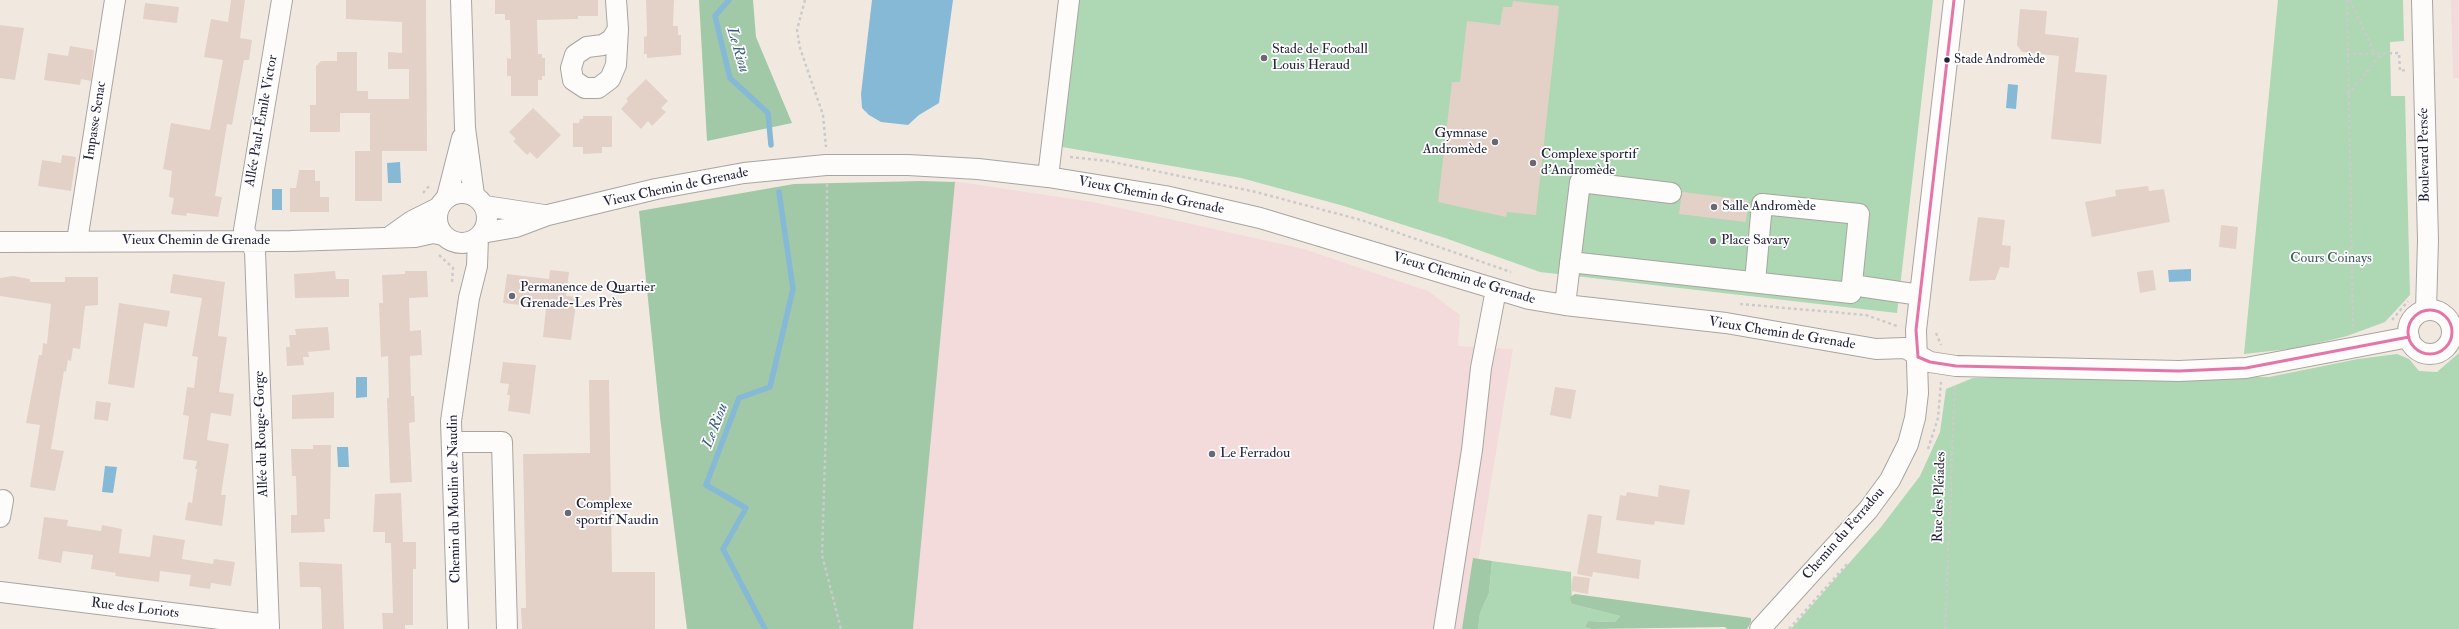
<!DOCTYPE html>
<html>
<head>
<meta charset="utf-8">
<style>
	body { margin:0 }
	canvas { display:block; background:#f1e9e0 }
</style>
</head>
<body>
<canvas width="2459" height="629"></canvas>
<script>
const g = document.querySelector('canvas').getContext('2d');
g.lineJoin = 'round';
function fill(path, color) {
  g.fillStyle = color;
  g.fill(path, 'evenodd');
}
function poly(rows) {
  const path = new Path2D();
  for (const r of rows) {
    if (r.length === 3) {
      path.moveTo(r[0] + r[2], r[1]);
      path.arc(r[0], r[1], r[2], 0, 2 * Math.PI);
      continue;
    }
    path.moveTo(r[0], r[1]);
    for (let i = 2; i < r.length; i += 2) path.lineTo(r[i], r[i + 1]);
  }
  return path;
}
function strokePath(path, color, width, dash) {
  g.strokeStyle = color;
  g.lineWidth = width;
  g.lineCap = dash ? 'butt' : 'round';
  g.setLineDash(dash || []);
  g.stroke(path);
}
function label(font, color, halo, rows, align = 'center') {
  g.font = font + ' "IM FELL Double Pica",serif';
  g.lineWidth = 3.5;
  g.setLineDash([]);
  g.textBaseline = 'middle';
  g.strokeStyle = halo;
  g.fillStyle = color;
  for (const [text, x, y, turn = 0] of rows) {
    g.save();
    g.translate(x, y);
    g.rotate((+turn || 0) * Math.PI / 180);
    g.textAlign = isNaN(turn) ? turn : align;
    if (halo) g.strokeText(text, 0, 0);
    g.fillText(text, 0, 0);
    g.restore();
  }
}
fill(poly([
	[2451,0,2459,0,2459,78,2453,78],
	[953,181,1093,202,1304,249,1428,291,1460,315,1458,346,1513,349,1467,629,913,629]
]), '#f4dbdb');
fill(poly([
	[1061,0,1933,0,1897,313,1540,272,1445,238,1344,206,1241,178,1062,147,1045,140],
	[2278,0,2403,0,2404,41,2390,42,2391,96,2405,96,2410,295,2385,322,2347,336,2298,348,2244,354],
	[2459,353,2459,629,1791,629,1881,527,1920,476,1940,432,1946,389,1973,378,2269,377,2358,359,2397,354,2409,359,2419,371,2437,372],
	[1492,561,1571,572,1572,604,1620,616,1615,622,1588,621,1585,627,1591,629,1478,629,1480,613,1489,593]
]), '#add8b3');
fill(poly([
	[699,0,753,0,756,37,792,123,707,141],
	[922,181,955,182,913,629,687,629,660,417,639,211,794,184],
	[1473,558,1492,561,1489,593,1480,613,1478,629,1462,629],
	[1575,594,1751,618,1751,622,1747,629,1727,629,1725,627,1591,629,1585,627,1588,621,1615,622,1620,616,1572,604,1570,597]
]), '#a1c9a8');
fill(poly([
	[872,0,953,0,939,103,919,115,908,125,881,122,869,115,862,108,861,94],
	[2008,84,2018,85,2016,109,2006,108],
	[400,162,401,183,388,183,387,163],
	[272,189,282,189,282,210,272,210],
	[2191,269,2191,281,2169,282,2168,270],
	[356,377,367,377,367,397,356,398],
	[337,447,348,447,349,467,338,467],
	[105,466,117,467,113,493,102,492]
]), '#86b9d6');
strokePath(poly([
	[729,0,715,16,730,78,768,113,771,145],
	[765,629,723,549,746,508,706,485,739,398,770,387,793,289,779,192]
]), '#86b9d6', 5.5);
fill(poly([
	[231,0,245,0,240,38,252,40,249,60,244,60,232,125,227,124,215,196,222,197,218,217,187,213,186,216,171,214,174,198,169,197,172,171,163,169,171,123,210,130,223,60,204,57,211,19,228,22],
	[346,0,426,0,427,151,370,151,370,113,340,113,340,132,310,132,310,105,316,105,316,66,321,61,337,61,337,52,357,52,357,91,368,91,368,99,409,99,409,69,388,69,388,52,402,53,402,22,346,19],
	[495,0,598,0,598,16,578,16,578,19,537,20,538,54,542,54,542,58,545,58,545,76,542,76,542,80,538,80,538,96,511,96,511,76,507,76,507,58,511,59,510,20,505,20,505,14,495,14],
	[646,0,674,0,673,26,678,26,678,35,681,35,681,55,647,58,647,54,644,54,644,37,647,36,647,33],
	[1513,1,1559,6,1536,215,1507,212,1506,217,1438,202,1452,82,1460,82,1467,21,1500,25,1503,7,1512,7],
	[145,3,179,7,177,23,143,19],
	[2020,9,2047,11,2045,34,2079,38,2075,72,2107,75,2101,144,2051,139,2059,56,2022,52,2017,45],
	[0,25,24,28,15,80,0,78],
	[70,46,94,50,91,81,81,79,80,85,44,80,48,53,68,56],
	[646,79,668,101,661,108,666,112,652,126,648,121,641,129,621,109,628,101,626,99],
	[533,108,561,135,537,159,530,152,527,155,513,141,516,139,509,132],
	[583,116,612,116,612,147,602,147,602,153,583,154,583,147,573,147,573,123,579,123,580,119,583,119],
	[355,151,382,151,382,201,355,201],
	[62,155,76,157,71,191,38,186,42,160,61,163],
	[299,170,315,170,315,181,320,181,320,197,329,197,329,212,290,212,290,188,296,188],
	[2148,186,2149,191,2164,189,2170,222,2092,237,2085,202,2116,196,2115,190],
	[1682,192,1748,200,1746,222,1679,214],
	[1978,217,2005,220,2002,245,2011,246,2009,268,2000,267,1995,280,1969,281],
	[2221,225,2238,227,2236,249,2219,247],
	[550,270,569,272,566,296,577,297,571,340,543,337,546,308,503,303,507,274,549,279],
	[2153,270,2156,290,2140,293,2137,272],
	[335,271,336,279,349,279,349,297,295,298,294,274],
	[405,271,427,271,428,297,409,298,410,331,421,330,422,355,410,356,411,396,414,396,415,422,409,423,412,482,390,483,387,398,389,398,388,356,381,357,379,303,383,303,382,275,405,274],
	[173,274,225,282,218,336,227,337,219,392,234,394,231,416,211,413,207,440,229,444,221,495,226,495,222,526,185,520,188,502,192,503,197,469,195,469,197,461,183,459,189,416,183,415,187,387,194,388,198,357,192,356,202,298,170,293],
	[13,276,30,279,30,282,65,282,65,277,98,277,98,305,85,306,80,349,73,348,71,361,68,360,66,372,64,371,51,449,64,451,55,491,30,487,40,425,26,423,39,355,42,355,43,343,47,344,51,304,0,296,0,278],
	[119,303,170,311,167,327,144,323,134,388,108,384],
	[328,327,330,350,308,352,309,357,303,357,304,365,287,366,286,347,290,347,289,335,296,335,295,329],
	[503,362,536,365,530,414,508,411,510,395,507,395,509,384,500,383],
	[589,380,609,380,612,572,655,572,655,629,522,629,521,608,526,608,523,454,590,453],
	[1555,387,1576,390,1571,419,1550,415],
	[334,392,334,418,292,419,292,395],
	[96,401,111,403,108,421,94,419],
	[313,445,331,445,330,519,324,519,325,532,291,533,291,515,297,515,296,476,292,476,291,449,313,449],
	[1659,485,1690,490,1684,525,1655,521,1654,525,1616,520,1620,495,1626,496,1627,492,1658,497],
	[401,493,403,542,416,542,416,569,413,569,413,625,405,625,405,629,383,629,382,613,393,613,391,543,385,543,385,532,373,532,375,494],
	[1588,514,1602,516,1597,553,1641,560,1639,579,1593,572,1592,577,1577,574],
	[44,517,68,520,67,526,101,531,102,525,122,529,119,553,150,557,153,535,185,540,182,559,213,564,214,559,235,562,231,586,211,583,210,589,189,586,191,575,160,571,159,582,115,576,116,573,91,569,93,555,63,551,61,563,38,559],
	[299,562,342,564,344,629,322,629,321,589,319,587,300,587],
	[1573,576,1590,578,1588,594,1571,591]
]), '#e3d1c8');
const minor = poly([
	[461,0,465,128,474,195],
	[616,0,618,29,616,65,610,79,598,88,585,88,573,80,571,68,575,55,587,47,603,45,612,39,618,29],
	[2422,0,2428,240,2426,310],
	[1048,177,1069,0],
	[462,218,25],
	[447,197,462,138],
	[485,206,544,215],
	[482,233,516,227,548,215,656,189,744,173,826,165,908,165,978,169,1048,177,1165,196,1260,218,1529,299,1565,305,1726,323,1876,349,1905,348,1930,362,1956,366,2179,371,2246,368,2409,337],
	[391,236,412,221,438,208],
	[77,241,115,0],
	[0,242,291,241,415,237,433,233,443,235],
	[1570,262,1851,293,1859,214,1762,204,1755,282],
	[1852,285,1920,295],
	[1565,305,1580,182,1671,193],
	[2430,332,22],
	[452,442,502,442,507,629],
	[0,517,3,500],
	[0,592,269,625],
	[269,629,255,251,244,230,282,0],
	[458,629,451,421,469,298,477,266,478,237],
	[1444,629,1472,450,1481,368,1496,290],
	[1760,629,1868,510,1890,480,1908,444,1915,418,1918,393,1916,330,1954,0]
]);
strokePath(minor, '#a8a4a2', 22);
strokePath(poly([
	[805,0,797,30,800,48,823,115,826,147],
	[2347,0,2353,329],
	[2350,0,2375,54],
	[2347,54,2399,53,2400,71,2405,70],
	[2348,95,2382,53],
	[1070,157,1108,161,1256,192,1361,220,1511,272],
	[827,184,827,396,822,555,841,629],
	[423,193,430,185],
	[439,255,453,268,452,282],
	[1740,304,1866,315,1897,326],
	[2392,320,2408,301],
	[1936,333,1941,345],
	[1928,449,1938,418,1941,382],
	[1789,629,1847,564],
	[1945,629,1955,385]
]), '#cccaca', 2.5, [3, 3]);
strokePath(minor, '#fdfcfa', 20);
strokePath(poly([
	[2430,332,22],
	[1918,357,1930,362,1956,366,2179,371,2246,368,2409,337],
	[1918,357,1916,330,1954,0]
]), '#e675a7', 3);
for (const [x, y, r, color] of [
	[1264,58,4,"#6a6875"],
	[1947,60,3.5,"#22223b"],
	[1495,142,4,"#6a6875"],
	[1533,163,4,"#6a6875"],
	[1714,207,4,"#6a6875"],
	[1713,241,4,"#6a6875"],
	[512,296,4,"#6a6875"],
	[1212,454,4,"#6a6875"],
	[568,513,4,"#6a6875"]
]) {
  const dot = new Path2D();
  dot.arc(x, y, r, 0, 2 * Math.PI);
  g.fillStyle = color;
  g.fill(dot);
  strokePath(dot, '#fff', 1.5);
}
label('13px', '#22223b', '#fff', [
	["Stade Andromède",1954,60]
], 'left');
label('14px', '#22223b', '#fff', [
	["Stade de Football",1272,50],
	["Louis Heraud",1272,66],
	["Gymnase",1487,134,"right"],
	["Andromède",1487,150,"right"],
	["Complexe sportif",1541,155],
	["d'Andromède",1541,171],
	["Salle Andromède",1722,207],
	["Place Savary",1721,241],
	["Permanence de Quartier",520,288],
	["Grenade-Les Près",520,304],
	["Le Ferradou",1220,454],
	["Complexe",576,505],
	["sportif Naudin",576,521]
], 'left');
label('14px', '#22223b', '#fff', [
	["Impasse Senac",96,121,-81],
	["Allée Paul-Émile Victor",262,121,-80],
	["Boulevard Persée",2425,155,-91],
	["Vieux Chemin de Grenade",676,188,-12],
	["Vieux Chemin de Grenade",1151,196,11],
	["Vieux Chemin de Grenade",196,241],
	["Vieux Chemin de Grenade",1464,279,17],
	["Vieux Chemin de Grenade",1782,334,9],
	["Allée du Rouge-Gorge",262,434,-92],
	["Rue des Pléiades",1940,497,-88],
	["Chemin du Moulin de Naudin",455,499,-91],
	["Chemin du Ferradou",1844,534,-49],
	["Rue des Loriots",135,609,7]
]);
label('14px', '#3f5d58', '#fff', [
	["Cours Coinays",2331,259]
]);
label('italic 15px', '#3a5c7e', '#fff', [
	["Le Riou",737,50,73],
	["Le Riou",716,426,-69]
]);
</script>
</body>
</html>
